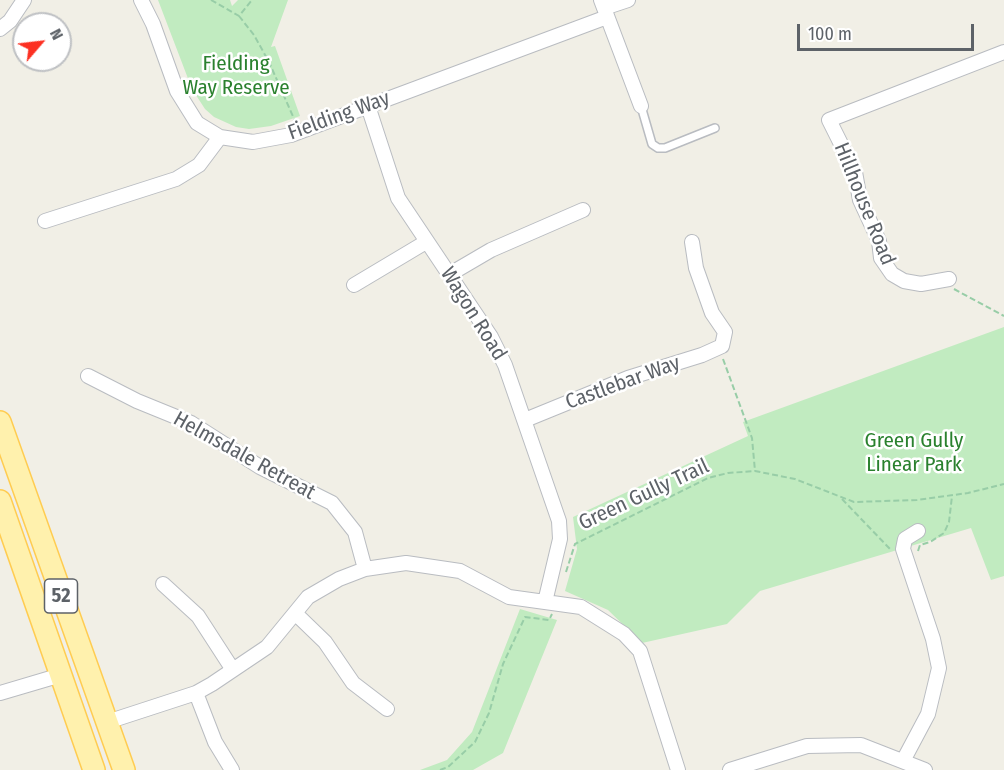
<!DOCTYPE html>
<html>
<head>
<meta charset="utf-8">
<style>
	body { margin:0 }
	#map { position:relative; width:1004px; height:770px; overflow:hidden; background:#f1efe6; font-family:"Fira Sans Condensed",sans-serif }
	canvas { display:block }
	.north { position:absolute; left:12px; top:12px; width:60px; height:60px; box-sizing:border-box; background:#fff; border:2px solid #bec0c3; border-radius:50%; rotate:62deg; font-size:16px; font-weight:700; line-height:24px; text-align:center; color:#5d6268 }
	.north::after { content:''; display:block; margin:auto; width:21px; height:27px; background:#fc3022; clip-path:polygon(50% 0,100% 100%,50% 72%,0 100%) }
	.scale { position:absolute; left:797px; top:24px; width:177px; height:27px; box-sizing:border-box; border:3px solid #5d6268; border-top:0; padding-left:8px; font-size:18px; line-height:21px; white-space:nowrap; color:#5d6268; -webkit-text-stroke:4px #fff; paint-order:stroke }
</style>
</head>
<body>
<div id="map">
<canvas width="1004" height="770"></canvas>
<div class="north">N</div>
<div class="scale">100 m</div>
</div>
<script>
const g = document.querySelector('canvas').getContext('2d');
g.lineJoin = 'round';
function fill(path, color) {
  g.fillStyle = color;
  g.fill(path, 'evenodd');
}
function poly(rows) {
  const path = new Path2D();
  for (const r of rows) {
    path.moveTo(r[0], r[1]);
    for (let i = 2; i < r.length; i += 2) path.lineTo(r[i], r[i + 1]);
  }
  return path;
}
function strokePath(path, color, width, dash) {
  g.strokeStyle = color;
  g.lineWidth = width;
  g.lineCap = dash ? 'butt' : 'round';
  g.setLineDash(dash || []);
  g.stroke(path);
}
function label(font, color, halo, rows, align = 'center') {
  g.font = font + ' "Fira Sans Condensed",sans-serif';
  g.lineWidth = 5;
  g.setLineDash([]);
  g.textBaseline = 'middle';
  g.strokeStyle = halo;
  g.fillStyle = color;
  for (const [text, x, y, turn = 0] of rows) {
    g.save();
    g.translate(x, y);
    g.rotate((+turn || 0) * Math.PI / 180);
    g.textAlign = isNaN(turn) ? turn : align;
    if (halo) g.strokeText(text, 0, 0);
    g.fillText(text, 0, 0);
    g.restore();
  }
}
fill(poly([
	[158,0,230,0,232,6,238,0,288,0,271,47,275,46,300,116,271,126,249,129,236,127,214,117,205,109,192,89],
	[1004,327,1004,576,991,580,971,528,760,591,727,624,642,643,608,610,565,591,577,549,573,517,748,436,743,422],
	[520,609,557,620,503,753,473,770,420,770,447,760,472,732]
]), '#c1ebc0');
const service = poly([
	[641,106,652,144,658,148,665,148,715,128]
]);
const minor = poly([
	[141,0,153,24,177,91,197,123,220,137,253,142,291,135,607,17],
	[601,0,641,106],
	[604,8,628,0],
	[0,29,10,21,24,0],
	[368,106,398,198,491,337,505,365,559,521,560,539,545,602],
	[45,221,176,179,199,165,220,137],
	[450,274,491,250,583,210],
	[949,279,921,284,904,281,892,274,881,258,879,241,860,200,855,172,829,120,1004,52],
	[354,285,426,242],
	[88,376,137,401,191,423,260,467,332,503,355,532,365,569],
	[525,420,628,378,702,355,722,346,725,332,712,313,696,268,692,242],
	[163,584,198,616,233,670],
	[295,613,325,642,353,683,387,709],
	[0,693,61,675],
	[196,693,215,742,232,770],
	[107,722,196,693,212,684,267,647,308,597,339,579,365,569,406,563,460,571,509,597,581,607,624,634,640,651,678,770],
	[903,761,928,714,939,668,933,639,903,549,905,539,918,531],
	[730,770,807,746,861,745,925,770]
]);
const primary = poly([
	[0,422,124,770],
	[0,501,94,770]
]);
strokePath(service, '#b9bcc1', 10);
strokePath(minor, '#b9bcc1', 16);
strokePath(primary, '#ffcc51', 24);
strokePath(poly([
	[211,0,239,16,252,0],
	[239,16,254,35,269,62,295,121],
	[954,289,1004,316],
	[723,359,752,438,755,471],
	[842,499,890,549],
	[918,551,920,545,930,542,944,533,949,522,952,496],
	[566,572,575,544,708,478,728,473,755,471,795,479,854,502,917,500,968,493,1004,484],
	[440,770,448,767,475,742,489,713,503,664,525,617,549,620,552,614]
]), '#98cda7', 2, [6, 3]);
strokePath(service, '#fff', 7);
strokePath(minor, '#fff', 14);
strokePath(primary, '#fff1ad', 21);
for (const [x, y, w] of [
	[61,596,33]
]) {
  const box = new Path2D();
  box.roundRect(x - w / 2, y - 17, w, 34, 4.5);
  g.fillStyle = '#fff';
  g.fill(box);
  strokePath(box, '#5d6268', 1.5);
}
label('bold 20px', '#5d6268', null, [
	["52",61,596]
]);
label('21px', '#2a812e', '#fff', [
	["Fielding",236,64],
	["Way Reserve",236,88],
	["Green Gully",914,441],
	["Linear Park",914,465]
]);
label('21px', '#5d6268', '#fff', [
	["Fielding Way",339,116,-20],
	["Hillhouse Road",864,204,68],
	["Wagon Road",473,314,58],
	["Castlebar Way",623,383,-20],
	["Helmsdale Retreat",244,456,29],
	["Green Gully Trail",644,495,-25]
]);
</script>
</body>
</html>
